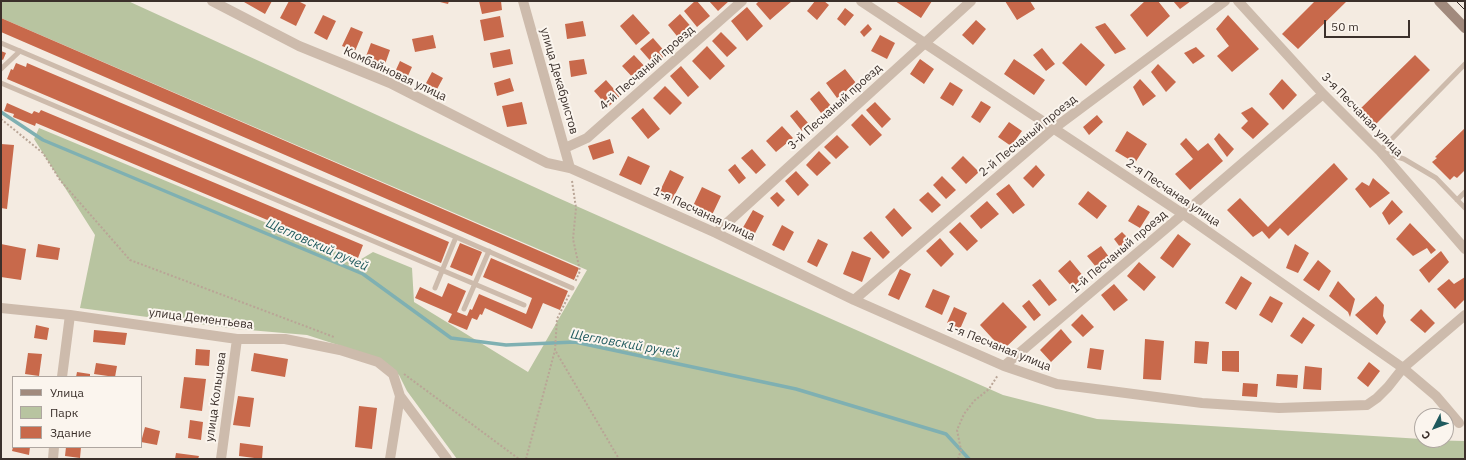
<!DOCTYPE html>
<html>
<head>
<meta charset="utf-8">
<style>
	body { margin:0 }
	#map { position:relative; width:1466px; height:460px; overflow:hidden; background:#f4ebe1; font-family:"IBM Plex Sans",sans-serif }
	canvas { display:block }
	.frame { position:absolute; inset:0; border:2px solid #3b302b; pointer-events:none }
	.legend { position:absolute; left:12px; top:376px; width:130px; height:72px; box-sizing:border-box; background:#fbf5ee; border:1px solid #aea6a0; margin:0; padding:5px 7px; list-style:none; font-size:12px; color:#3b302b }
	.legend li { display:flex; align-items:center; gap:8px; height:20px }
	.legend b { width:20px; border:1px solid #aea6a0 }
	.north { position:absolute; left:1414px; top:408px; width:40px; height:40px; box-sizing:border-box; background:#fbf5ee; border:1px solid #aea6a0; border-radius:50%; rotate:228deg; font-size:11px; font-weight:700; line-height:16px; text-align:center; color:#3b302b }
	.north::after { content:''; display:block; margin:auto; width:14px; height:18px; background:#1f5a5e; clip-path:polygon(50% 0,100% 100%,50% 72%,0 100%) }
	.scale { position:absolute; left:1324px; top:20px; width:86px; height:18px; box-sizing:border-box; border:2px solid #3b302b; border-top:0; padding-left:5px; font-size:12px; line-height:14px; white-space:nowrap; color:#3b302b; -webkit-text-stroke:3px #fbf5ee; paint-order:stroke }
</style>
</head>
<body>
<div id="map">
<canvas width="1466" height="460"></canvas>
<div class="frame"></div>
<ul class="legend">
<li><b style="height:5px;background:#a18a7d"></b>Улица</li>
<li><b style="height:11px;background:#b8c4a0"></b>Парк</li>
<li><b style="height:11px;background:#c8694b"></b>Здание</li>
</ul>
<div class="north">С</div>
<div class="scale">50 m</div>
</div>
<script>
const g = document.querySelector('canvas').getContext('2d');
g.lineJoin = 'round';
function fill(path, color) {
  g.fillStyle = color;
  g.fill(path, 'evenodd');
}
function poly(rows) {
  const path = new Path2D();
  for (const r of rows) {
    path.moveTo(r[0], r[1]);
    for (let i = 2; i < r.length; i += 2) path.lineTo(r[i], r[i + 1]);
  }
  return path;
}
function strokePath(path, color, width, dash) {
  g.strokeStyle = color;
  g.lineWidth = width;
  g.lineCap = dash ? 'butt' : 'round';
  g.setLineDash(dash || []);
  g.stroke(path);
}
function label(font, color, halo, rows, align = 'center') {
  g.font = font + ' "IBM Plex Sans",sans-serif';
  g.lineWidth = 4;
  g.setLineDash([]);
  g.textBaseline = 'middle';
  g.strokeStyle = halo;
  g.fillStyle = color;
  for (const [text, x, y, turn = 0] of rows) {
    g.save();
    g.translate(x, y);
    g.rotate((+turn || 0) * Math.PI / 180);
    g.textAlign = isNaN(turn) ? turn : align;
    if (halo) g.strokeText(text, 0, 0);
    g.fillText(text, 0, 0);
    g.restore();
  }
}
fill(poly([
	[1,1,128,1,556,197,1003,395,1097,419,1422,439,1422,440,1465,441,1465,459,457,459,407,391,399,375,366,354,307,335,237,329,80,308,95,235,34,139,39,128,358,261,373,252,412,268,414,302,528,372,587,270,1,18]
]), '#b8c4a0');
strokePath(poly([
	[1,112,43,140,363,274,451,338,506,345,575,342,796,389,946,434,969,459]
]), '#7fb0b2', 3.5);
fill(poly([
	[245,1,272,1,265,14,244,2],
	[289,1,298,1,306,5,296,26,280,18],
	[436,1,449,1,448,4],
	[479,1,501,1,502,10,482,14],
	[695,1,697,1,710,16,697,27,684,11],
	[709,1,729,1,718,11],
	[759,1,792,1,770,20,756,4],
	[815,1,824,1,829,5,817,20,807,11],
	[895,1,932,1,921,18],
	[1005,1,1030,1,1035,9,1017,20],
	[1145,1,1158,1,1170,16,1147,37,1130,15],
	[1173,1,1191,1,1180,9],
	[1315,1,1347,1,1298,49,1282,34],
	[747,7,763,26,747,41,731,21],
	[845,8,854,15,845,26,837,19],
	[633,14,650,33,636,45,620,26],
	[680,14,694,30,681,41,668,25],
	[323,15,336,21,327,40,314,33],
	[1228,15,1259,49,1232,72,1217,56,1229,46,1216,29],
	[500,16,504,37,484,41,480,20],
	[1,18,579,268,574,280,1,32],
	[976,20,986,29,973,45,962,35],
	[583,21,586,36,567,39,565,24],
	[1105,23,1126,49,1115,54,1095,27],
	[868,24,872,29,864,37,860,32],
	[351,27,363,32,355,51,342,46],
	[721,32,737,48,727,57,712,41],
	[433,35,436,48,415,52,412,39],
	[880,35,895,43,887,59,871,51],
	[653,38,667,54,654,65,640,49],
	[371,43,390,50,384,67,365,59],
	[1081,43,1105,65,1086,86,1062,63],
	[707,46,725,66,710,80,692,61],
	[1196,47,1205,56,1193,64,1184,53],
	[1042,48,1055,64,1046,71,1033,55],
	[510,49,513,64,493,68,490,53],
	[1,51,6,53,3,60,1,59],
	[634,55,648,70,636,81,622,66],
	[1415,55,1430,70,1372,128,1356,113],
	[584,59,587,74,571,77,569,61],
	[920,59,934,69,924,84,910,74],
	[1014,59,1045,80,1034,95,1004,74],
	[400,61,412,67,407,78,395,72],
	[16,63,26,67,27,63,449,242,441,263,7,79,11,69,13,70],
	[1158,64,1176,82,1166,92,1151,72],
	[681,66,699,87,688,97,670,76],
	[845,69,856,83,837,98,826,83],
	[432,72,443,78,436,91,425,85],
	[510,78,514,91,497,96,494,83],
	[1140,79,1156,96,1143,106,1133,87],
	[1282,79,1297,95,1283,110,1269,94],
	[606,80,620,96,608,107,594,91],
	[950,82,963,90,953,106,940,98],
	[665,86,682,103,670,115,653,98],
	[819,91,831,106,821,113,810,99],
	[981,101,991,107,980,123,971,117],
	[522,102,527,124,507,127,502,106],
	[875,102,891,119,882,128,866,110],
	[7,103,32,114,34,111,39,113,41,110,363,245,358,258,36,123,35,126,13,117,14,114,4,111],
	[1252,107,1269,124,1253,139,1241,128,1248,121,1241,113],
	[643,108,660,129,648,139,631,118],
	[797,110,809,124,802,131,790,116],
	[862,114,882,135,870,146,851,125],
	[1097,115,1103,122,1089,135,1083,127],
	[1009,122,1022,131,1011,146,998,137],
	[782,126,793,138,776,152,766,141],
	[1465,128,1465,170,1457,178,1454,176,1450,180,1432,162,1437,158,1435,157],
	[1127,131,1147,144,1135,163,1115,151],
	[1219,133,1234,149,1227,157,1214,139],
	[837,135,849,147,836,159,824,147],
	[1186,138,1198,151,1208,143,1223,161,1190,190,1175,174,1193,159,1180,144],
	[610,139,614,153,593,160,588,146],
	[1,144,14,145,7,209,1,208],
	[752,149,766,165,756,174,741,158],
	[819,151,831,163,817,176,806,165],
	[628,156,650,166,641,185,619,175],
	[963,156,979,172,966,184,951,168],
	[1334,163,1348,179,1288,236,1280,228,1269,239,1262,231,1253,237,1227,210,1240,198,1268,227],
	[735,164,746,178,739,184,728,170],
	[1036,165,1045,175,1033,188,1023,178],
	[670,170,684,177,672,200,659,193],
	[796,171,809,185,798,196,785,181],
	[942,176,956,190,946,199,933,185],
	[1373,178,1390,193,1370,208,1355,189,1362,182,1369,186],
	[1009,184,1025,205,1013,214,996,194],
	[702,187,721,196,711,217,692,208],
	[1088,191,1107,206,1097,219,1078,204],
	[777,192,785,200,778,207,770,198],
	[928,192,941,205,932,213,919,200],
	[1392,200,1403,212,1389,225,1382,213],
	[987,201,999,214,981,229,970,216],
	[1138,205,1150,212,1140,228,1128,221],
	[894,208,912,228,902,237,885,217],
	[753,210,764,216,753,237,741,231],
	[960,222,978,241,967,251,949,232],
	[1410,223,1436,250,1431,254,1427,248,1413,256,1396,239],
	[782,225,794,232,784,251,772,245],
	[871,231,890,252,883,259,863,238],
	[1122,232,1129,239,1120,247,1114,239],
	[1178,234,1191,244,1173,268,1160,258],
	[940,238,954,254,941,267,926,251],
	[818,239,828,244,817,267,807,262],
	[460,243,482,252,472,276,450,267],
	[1,244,26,249,21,280,1,277],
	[38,244,60,248,58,260,36,257],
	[1295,244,1309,253,1298,273,1286,268],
	[1101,246,1109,257,1096,267,1087,256],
	[852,251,871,258,862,282,843,274],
	[1441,251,1449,262,1429,283,1419,270],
	[491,258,568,291,560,310,543,303,532,329,485,308,482,315,480,314,477,320,472,318,467,330,448,322,452,314,415,298,420,287,442,297,448,283,466,291,457,312,467,316,470,309,472,310,479,294,526,314,532,298,483,277],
	[1070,260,1084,277,1073,288,1058,271],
	[1318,260,1331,271,1319,291,1303,280],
	[1139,262,1156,277,1144,291,1127,276],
	[900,269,911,274,899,300,888,295],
	[1241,276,1252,283,1236,310,1225,303],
	[1465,277,1465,299,1455,309,1437,289,1449,279,1454,284],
	[1040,279,1057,300,1049,306,1032,285],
	[1338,281,1355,299,1350,317,1348,312,1329,296],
	[1114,284,1128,300,1114,311,1101,295],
	[933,289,950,296,942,315,925,307],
	[1270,296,1283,303,1272,323,1259,315],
	[1376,296,1384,305,1383,316,1386,322,1377,335,1355,315],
	[1029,300,1041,315,1034,321,1022,306],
	[1003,302,1027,327,1003,350,980,325],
	[954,307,967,313,960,329,947,323],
	[1421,309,1435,323,1425,333,1410,320],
	[1082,314,1094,327,1083,337,1071,325],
	[1303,317,1315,325,1302,344,1290,336],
	[36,325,49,328,47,340,34,338],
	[1061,329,1072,342,1051,362,1040,350],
	[94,330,127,333,125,345,93,342],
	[1145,339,1164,341,1161,380,1143,379],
	[1195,341,1209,342,1207,364,1194,363],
	[1090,348,1104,350,1101,370,1087,368],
	[196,349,210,350,209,366,195,365],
	[1222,351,1239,351,1239,372,1222,371],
	[28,353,42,354,39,376,25,374],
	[254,353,288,359,285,377,251,371],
	[1369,362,1380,371,1368,387,1357,378],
	[96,363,117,366,115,377,94,374],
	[1305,366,1322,368,1321,390,1303,389],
	[77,372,90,374,90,377,76,377],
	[1277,374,1298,375,1297,388,1276,386],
	[184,377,206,379,202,411,180,408],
	[1243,383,1258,384,1257,397,1242,396],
	[238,396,254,398,250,427,233,425],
	[359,406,377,408,372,449,355,447],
	[190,420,203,422,201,440,188,438],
	[145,427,160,431,157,445,141,442],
	[240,443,263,446,262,459,239,456],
	[13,447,30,447,29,455,12,451],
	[66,447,81,447,80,458,65,456],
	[176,453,199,456,198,459,175,459]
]), '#c8694b');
strokePath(poly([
	[1,119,43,153,60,180,130,260,334,337],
	[572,181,576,208,573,239,580,271,575,282],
	[569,295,557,319,555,350,619,459],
	[404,374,519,459],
	[526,459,555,350],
	[958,459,961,450,957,430,964,414,974,401,989,389,998,375]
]), '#b9a596', 2, [2, 2]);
strokePath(poly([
	[1,43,456,237,572,288],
	[1,69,20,51],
	[1,83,524,305],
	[1380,151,1465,64],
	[1385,153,1404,159,1436,178,1465,208],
	[1457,200,1465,192],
	[435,288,456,237],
	[464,309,489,251]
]), '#cdbbac', 5);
strokePath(poly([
	[212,1,299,46,390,83,547,163,570,168,716,233,854,300,1004,366,1057,384,1202,403,1279,408,1367,405,1377,398,1388,387,1403,368,1465,315],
	[523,1,570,168],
	[861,1,1183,214,1403,368,1436,396,1459,423],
	[1238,1,1323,94,1380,151,1465,249],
	[565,148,587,138,742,1],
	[716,233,971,1],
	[854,300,1053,129,1225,1],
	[1,308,70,315,237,339,285,339,340,350,378,362,393,374,400,396,447,459],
	[1004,366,1183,214,1323,94],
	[62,377,70,315],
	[53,459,54,447],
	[221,459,237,339],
	[390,459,400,396]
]), '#cdbbac', 10);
strokePath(poly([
	[1439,1,1465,28]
]), '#a18a7d', 10);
strokePath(poly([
	[1456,1,1465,10]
]), '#3b302b', 1);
label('12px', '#3b302b', '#fbf5ee', [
	["4-й Песчаный проезд",647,68,-41],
	["Комбайновая улица",395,74,25],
	["улица Декабристов",559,81,74],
	["3-й Песчаный проезд",835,107,-42],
	["3-я Песчаная улица",1362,115,46],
	["2-й Песчаный проезд",1028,136,-39],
	["2-я Песчаная улица",1173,193,34],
	["1-я Песчаная улица",704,214,25],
	["1-й Песчаный проезд",1119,252,-40],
	["улица Дементьева",201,319,7],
	["1-я Песчаная улица",999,347,22],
	["улица Кольцова",216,397,-82]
]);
label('italic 13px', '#1f5a5e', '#fbf5ee', [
	["Щегловский ручей",317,245,24],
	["Щегловский ручей",625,344,10]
]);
</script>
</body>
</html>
